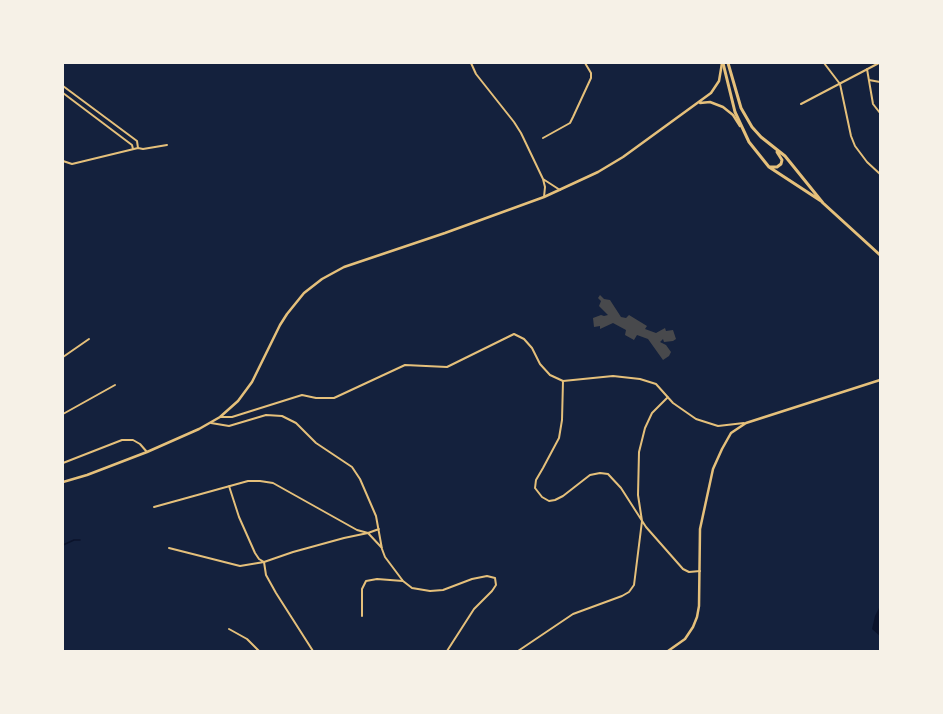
<!DOCTYPE html>
<html>
<head>
<meta charset="utf-8">
<style>
	body { margin:0 }
	#map { position:relative; width:943px; height:714px; overflow:hidden; background:#14213d; font-family:Signika,sans-serif }
	canvas { display:block }
	.frame { position:absolute; inset:0; border:64px solid #f6f1e7; pointer-events:none }
</style>
</head>
<body>
<div id="map">
<canvas width="943" height="714"></canvas>
<div class="frame"></div>
</div>
<script>
const g = document.querySelector('canvas').getContext('2d');
g.lineJoin = 'round';
function fill(path, color) {
  g.fillStyle = color;
  g.fill(path, 'evenodd');
}
function poly(rows) {
  const path = new Path2D();
  for (const r of rows) {
    path.moveTo(r[0], r[1]);
    for (let i = 2; i < r.length; i += 2) path.lineTo(r[i], r[i + 1]);
  }
  return path;
}
function strokePath(path, color, width, dash) {
  g.strokeStyle = color;
  g.lineWidth = width;
  g.lineCap = dash ? 'butt' : 'round';
  g.setLineDash(dash || []);
  g.stroke(path);
}
fill(poly([
	[880,606,880,636,872,629,875,616]
]), '#0b132b');
strokePath(poly([
	[63,545,74,540,80,540]
]), '#0b132b', 1.5);
fill(poly([
	[600,295,604,299,610,300,621,317,626,318,629,315,647,326,645,329,656,333,665,328,666,331,673,330,676,339,673,341,664,342,663,339,660,342,666,345,671,352,669,356,663,360,648,339,637,335,634,340,625,335,626,330,613,323,600,329,600,326,594,327,593,318,601,315,604,316,608,315,599,306,601,301,598,298]
]), '#48494c');
strokePath(poly([
	[471,63,476,74,514,122,521,133,543,179,545,187,544,197],
	[824,63,840,84,851,136,855,146,867,162,880,174],
	[867,69,873,104,880,113],
	[869,80,880,82],
	[63,86,137,141,138,148],
	[63,93,132,145,133,149],
	[801,104,879,63],
	[543,138,570,123,573,117,591,78,591,73,585,63],
	[63,161,72,164,138,148,143,149,167,145],
	[543,179,560,190],
	[63,357,89,339],
	[563,381,562,420,559,438,543,468,536,480,535,488,542,497,549,501,555,500,563,496,590,475,600,473,608,474,621,488,646,527,683,569,689,572,700,571],
	[63,414,115,385],
	[220,417,232,417,302,395,316,398,334,398,405,365,447,367,514,334,524,339,532,348,540,364,550,375,563,381,613,376,640,379,656,384,673,403,696,419,718,426,744,423],
	[211,423,229,426,266,415,282,416,296,423,316,443,352,467,360,479,376,516,382,549,385,557,403,581,412,588,430,591,443,590,472,579,487,576,495,578,496,585,492,591,474,609,447,651],
	[63,463,122,440,133,440,140,444,147,452],
	[229,486,239,517,255,553,259,559,264,562,266,575,276,593,313,651],
	[154,507,248,481,260,481,273,483,357,530,368,533,379,529],
	[169,548,240,566,264,562,293,552,344,538,368,533,382,548],
	[362,616,362,589,366,581,377,579,403,581],
	[229,629,247,639,259,651],
	[518,651,573,614,622,596,629,592,634,585,642,521,638,495,639,452,645,428,652,413,668,397]
]), '#e5c07b', 2);
strokePath(poly([
	[700,103,710,102,723,107,733,115,740,126],
	[63,482,87,475,147,452,199,429,220,417,238,401,252,382,280,325,287,314,304,293,322,279,344,267,445,233,544,197,598,172,623,157,711,93,719,81,722,63],
	[668,651,685,639,693,627,697,617,699,606,700,529,713,469,722,449,731,433,746,423,880,380]
]), '#e5c07b', 2.5);
strokePath(poly([
	[723,63,735,112,749,142,769,167,821,201],
	[728,63,741,108,752,127,761,137,785,156,823,203,880,255],
	[769,167,777,167,781,164,782,160,777,152]
]), '#e5c07b', 3);
</script>
</body>
</html>
